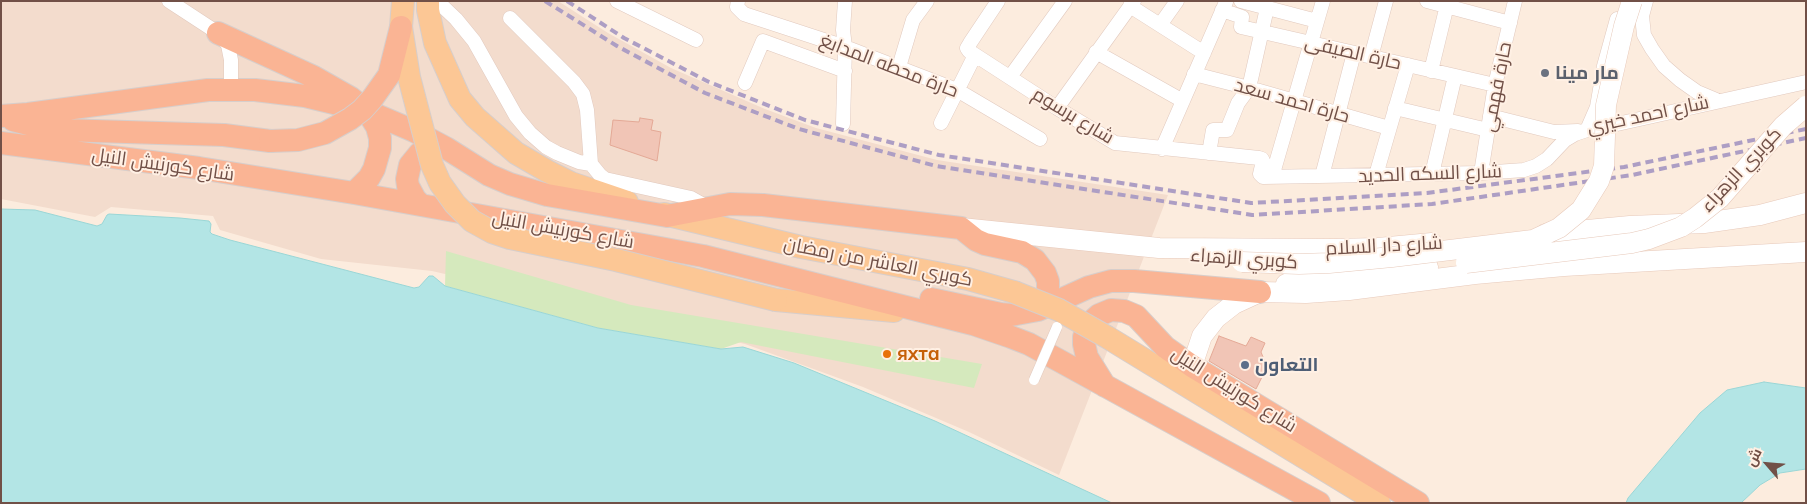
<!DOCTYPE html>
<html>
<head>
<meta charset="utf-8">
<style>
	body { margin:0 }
	#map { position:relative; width:1807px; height:504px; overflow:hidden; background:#fcecde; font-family:Mulish,Cairo,sans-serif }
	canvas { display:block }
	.frame { position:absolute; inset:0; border:2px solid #715047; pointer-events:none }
	.north { position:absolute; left:1742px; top:439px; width:50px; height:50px; -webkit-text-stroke:4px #fff0e4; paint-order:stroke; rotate:297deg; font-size:14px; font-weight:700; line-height:20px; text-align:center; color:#715047 }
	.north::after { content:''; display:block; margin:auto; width:18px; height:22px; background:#715047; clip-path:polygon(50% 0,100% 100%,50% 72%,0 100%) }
</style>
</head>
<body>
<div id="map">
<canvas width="1807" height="504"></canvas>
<div class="frame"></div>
<div class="north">ش</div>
</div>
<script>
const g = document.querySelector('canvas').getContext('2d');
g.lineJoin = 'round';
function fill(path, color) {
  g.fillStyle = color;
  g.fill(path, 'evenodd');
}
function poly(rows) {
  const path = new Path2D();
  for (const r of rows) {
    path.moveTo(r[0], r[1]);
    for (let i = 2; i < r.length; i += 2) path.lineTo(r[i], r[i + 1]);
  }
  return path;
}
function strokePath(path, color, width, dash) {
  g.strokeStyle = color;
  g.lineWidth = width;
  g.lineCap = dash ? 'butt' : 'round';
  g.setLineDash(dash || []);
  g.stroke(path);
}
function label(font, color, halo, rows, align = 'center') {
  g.font = font + ' Mulish,Cairo,sans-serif';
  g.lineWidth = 4;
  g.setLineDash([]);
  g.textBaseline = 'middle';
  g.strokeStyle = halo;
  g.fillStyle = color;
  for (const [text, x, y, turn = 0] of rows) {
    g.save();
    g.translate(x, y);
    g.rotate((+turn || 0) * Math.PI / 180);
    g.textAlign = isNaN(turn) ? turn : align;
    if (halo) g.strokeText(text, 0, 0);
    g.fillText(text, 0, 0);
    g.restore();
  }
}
fill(poly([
	[1,1,558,1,608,33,671,68,765,109,816,128,937,160,1168,195,1059,475,969,432,863,387,745,344,432,271,321,259,220,230,213,216,111,207,95,217,1,199]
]), '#f3dccd');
fill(poly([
	[446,251,631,305,982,364,974,388,741,342,721,349,598,328,445,286]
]), '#d5e9bd');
const water = poly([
	[1,209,35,210,97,226,102,224,107,215,109,214,180,218,209,221,211,224,210,232,212,234,230,240,414,288,419,287,429,276,433,276,445,286,598,328,721,349,743,347,794,363,935,421,1112,503,1,503,1,209],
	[1764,382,1806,388,1806,469,1780,473,1760,485,1741,503,1626,503,1628,498,1700,413,1727,390,1764,382]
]);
fill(water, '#b3e5e5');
strokePath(water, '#9ad6d6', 1);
const building = poly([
	[640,118,653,120,651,130,661,132,657,161,610,145,613,120,639,122,640,118],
	[1219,336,1246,346,1251,337,1265,343,1261,352,1267,367,1256,389,1209,361,1219,336]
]);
fill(building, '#f1c5b6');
strokePath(building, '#e4a996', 1);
const minor = poly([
	[169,1,218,33,224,39,228,45,231,60,231,89],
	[437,1,456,19,474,41,516,116,530,133,546,147,557,153,579,162,591,164],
	[617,1,696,40],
	[738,1,737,7,744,14,845,47,957,90,1040,139],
	[998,1,970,43,967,48,969,51,1057,108,1115,143,1259,158,1262,159,1263,161,1260,174,1263,177,1481,173,1524,170,1536,166,1547,159,1565,140,1575,134,1587,130,1597,107,1604,66,1617,19],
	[1241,1,1317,21],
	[1427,1,1510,23],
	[1646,1,1642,16,1644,35,1652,49,1664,66,1680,80,1697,92,1716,100],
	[1130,6,1204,53],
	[1222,10,1242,17,1241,27,1495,85],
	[510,18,574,82,583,94,587,110,591,164],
	[1160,25,1177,1],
	[1096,52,1183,101],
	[1371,57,1386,1],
	[899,67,913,20,927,1],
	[1431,71,1448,1],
	[1194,74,1249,88,1389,128],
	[1010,77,1065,1],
	[745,83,763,41,845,71],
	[1057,108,1134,1],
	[1395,108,1488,130],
	[1490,116,1554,132,1578,131],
	[941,123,975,55],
	[843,124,845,47,843,30,845,1],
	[1599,128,1806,82],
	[1162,149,1226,2],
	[1209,153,1213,130,1227,130,1238,103,1249,88,1267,8],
	[591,164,600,175,605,179,691,198,709,208],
	[1481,173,1495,85,1515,1],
	[1432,174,1455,76],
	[1376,175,1408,65],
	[1322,176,1354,53],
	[1272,177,1323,1]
]);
const secondary = poly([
	[961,228,1159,248,1334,249,1378,248,1432,243],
	[1545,234,1630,226,1704,223,1760,215,1806,203],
	[1286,284,1306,279,1428,267],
	[1192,366,1202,336,1216,318,1234,304,1260,292,1306,293,1349,290,1475,274,1564,266,1806,252]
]);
const primary = poly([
	[428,1,428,10,435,43,460,99,475,117,516,153,547,171,571,183,627,202],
	[401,27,403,1],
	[664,214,801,247,968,279,1014,292],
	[776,300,894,311],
	[1107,337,1379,503]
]);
const trunk = poly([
	[218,33,314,77,351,98,367,111,377,127,380,138,380,148,374,169,369,178,354,193],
	[1,116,28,114,208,90,255,90,305,96,367,111,414,131,446,148,489,175,510,184,547,195,667,216,730,204,763,205,961,228,976,240,985,244,1022,252,1035,260,1045,273,1048,281,1048,298,1046,307],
	[13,120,44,128,62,130,224,135,270,141],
	[1,143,199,168,354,193,660,248,703,256,973,324,1011,337,1029,344,1319,503],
	[420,204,415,199,408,186,407,179,410,165,419,154,425,150,432,148,445,148],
	[931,299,1001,314,1011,315,1038,310,1089,287,1111,281,1134,281,1260,292],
	[1105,386,1087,357,1084,344,1084,337,1089,324,1099,315,1111,310,1124,311,1136,316,1165,347,1192,366,1418,503]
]);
strokePath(minor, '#e1c9be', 15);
strokePath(secondary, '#e7c9ba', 21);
strokePath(primary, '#d7cecb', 24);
strokePath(trunk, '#d7cecb', 24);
strokePath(minor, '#fff', 14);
strokePath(secondary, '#fff', 20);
strokePath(primary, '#fcc795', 22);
strokePath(trunk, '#fab494', 22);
strokePath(poly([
	[545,1,617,46,705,93,799,129,936,166,1252,215,1432,204,1632,175,1806,138],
	[567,1,624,38,709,82,805,120,939,155,1251,203,1427,193,1624,167,1806,129]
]), '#ad9ec4', 4, [8, 5]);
const pedestrianBridge = poly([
	[1034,380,1057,327]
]);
const secondaryBridge = poly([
	[1242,262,1299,264,1329,263,1392,257,1533,240,1559,228,1581,210,1599,181,1604,166,1606,105,1624,26,1632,1],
	[1466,263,1632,243,1649,239,1681,227,1695,218,1720,198,1783,126,1806,106]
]);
const primaryBridge = poly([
	[401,27,409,77,432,165,440,183,455,204,472,221,492,232,510,238,616,260,776,300],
	[1014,292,1059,310,1107,337]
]);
const trunkBridge = poly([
	[270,141,298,140,325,133,350,119,362,110,372,99,389,75,401,27]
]);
strokePath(pedestrianBridge, '#e1c9be', 11, []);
strokePath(secondaryBridge, '#e7c9ba', 21, []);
strokePath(primaryBridge, '#d7cecb', 24, []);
strokePath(trunkBridge, '#d7cecb', 24, []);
strokePath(pedestrianBridge, '#fff', 10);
strokePath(secondaryBridge, '#fff', 20);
strokePath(primaryBridge, '#fcc795', 22);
strokePath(trunkBridge, '#fab494', 22);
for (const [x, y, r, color] of [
	[1545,73,5,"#6b7280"],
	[887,354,5,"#e8710a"],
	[1245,365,5,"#5c6f8a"]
]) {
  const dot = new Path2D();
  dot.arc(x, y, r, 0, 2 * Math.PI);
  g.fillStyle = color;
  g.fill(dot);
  strokePath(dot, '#fff0e4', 2);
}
label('19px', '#715047', '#fff0e4', [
	["حارة الصيفى",1353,53,13],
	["حارة محطه المدابغ",889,66,21],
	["حارة فهمي",1497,87,-79],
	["حارة احمد سعد",1292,101,16],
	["شارع احمد خيري",1648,115,-12],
	["شارع برسوم",1073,116,31],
	["شارع كورنيش النيل",163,165,8],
	["كوبري الزهراء",1741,170,-47],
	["شارع السكه الحديد",1430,174,-2],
	["شارع كورنيش النيل",563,230,10],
	["شارع دار السلام",1384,246,-3],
	["كوبري الزهراء",1244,259,4],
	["كوبري العاشر من رمضان",878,262,11],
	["شارع كورنيش النيل",1234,390,32]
]);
label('bold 19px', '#5b616d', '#fff0e4', [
	["مار مينا",1555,73]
], 'left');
label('bold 19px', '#c56008', '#fff0e4', [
	["яхта",897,354]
], 'left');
label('bold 19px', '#4e5e75', '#fff0e4', [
	["التعاون",1255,365]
], 'left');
</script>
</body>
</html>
